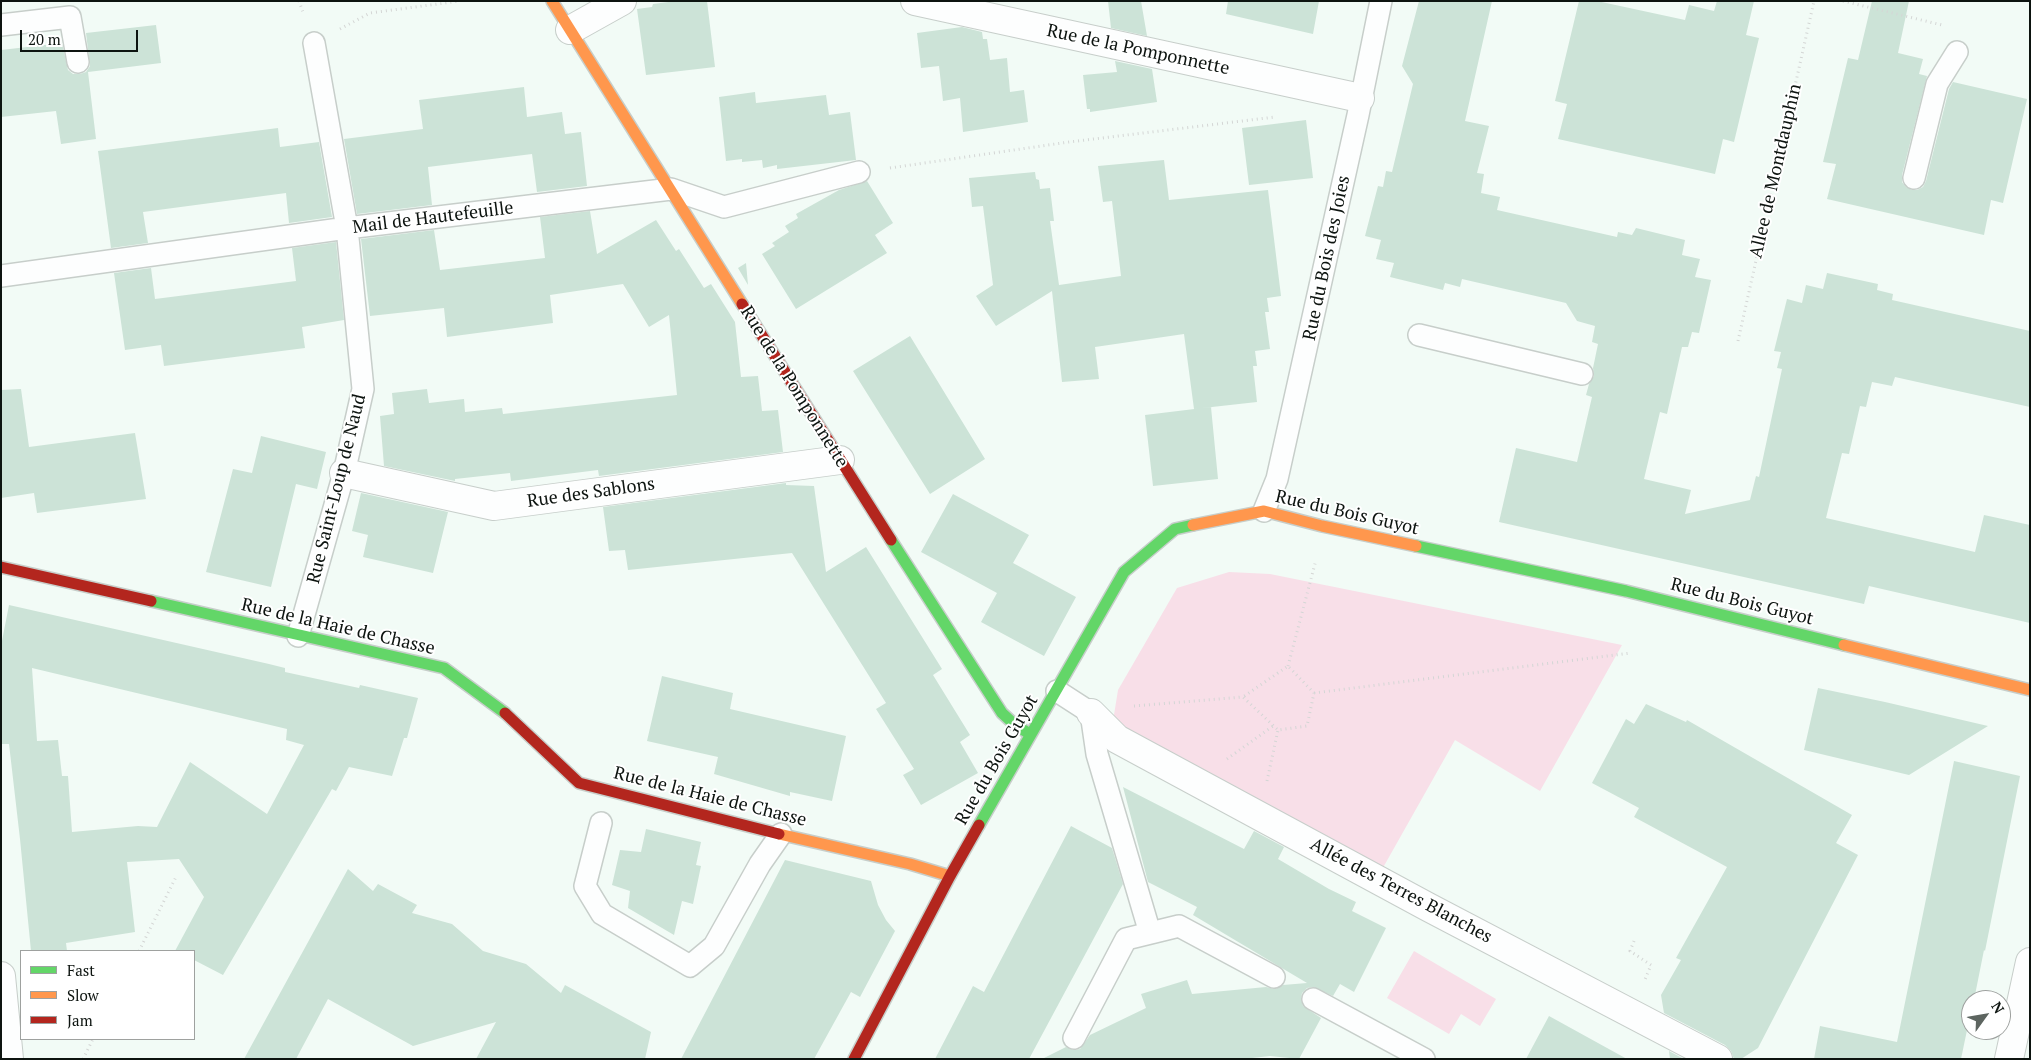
<!DOCTYPE html>
<html>
<head>
<meta charset="utf-8">
<style>
	body { margin:0 }
	#map { position:relative; width:2031px; height:1060px; overflow:hidden; background:#f2fbf6; font-family:"PT Serif",serif }
	canvas { display:block }
	.frame { position:absolute; inset:0; border:2px solid #0d1410; pointer-events:none }
	.legend { position:absolute; left:20px; top:950px; width:175px; height:90px; box-sizing:border-box; background:#fff; border:1px solid #9ea19f; margin:0; padding:6px 9px; list-style:none; font-size:15px; color:#0d1410 }
	.legend li { display:flex; align-items:center; gap:10px; height:25px }
	.legend b { width:25px; border:1px solid #9ea19f }
	.north { position:absolute; left:1961px; top:990px; width:50px; height:50px; box-sizing:border-box; background:#fff; border:1px solid #9ea19f; border-radius:50%; rotate:58deg; font-size:14px; font-weight:700; line-height:20px; text-align:center; color:#0d1410 }
	.north::after { content:''; display:block; margin:auto; width:18px; height:22px; background:#5d6560; clip-path:polygon(50% 0,100% 100%,50% 72%,0 100%) }
	.scale { position:absolute; left:20px; top:30px; width:118px; height:22px; box-sizing:border-box; border:2px solid #0d1410; border-top:0; padding-left:6px; font-size:15px; line-height:18px; white-space:nowrap; color:#0d1410; -webkit-text-stroke:4px #fff; paint-order:stroke }
</style>
</head>
<body>
<div id="map">
<canvas width="2031" height="1060"></canvas>
<div class="frame"></div>
<ul class="legend">
<li><b style="height:6px;background:#63d668"></b>Fast</li>
<li><b style="height:6px;background:#ff974d"></b>Slow</li>
<li><b style="height:6px;background:#b3261e"></b>Jam</li>
</ul>
<div class="north">N</div>
<div class="scale">20 m</div>
</div>
<script>
const g = document.querySelector('canvas').getContext('2d');
g.lineJoin = 'round';
function fill(path, color) {
  g.fillStyle = color;
  g.fill(path, 'evenodd');
}
function poly(rows) {
  const path = new Path2D();
  for (const r of rows) {
    path.moveTo(r[0], r[1]);
    for (let i = 2; i < r.length; i += 2) path.lineTo(r[i], r[i + 1]);
  }
  return path;
}
function strokePath(path, color, width, dash) {
  g.strokeStyle = color;
  g.lineWidth = width;
  g.lineCap = dash ? 'butt' : 'round';
  g.setLineDash(dash || []);
  g.stroke(path);
}
function label(font, color, halo, rows, align = 'center') {
  g.font = font + ' "PT Serif",serif';
  g.lineWidth = 4;
  g.setLineDash([]);
  g.textBaseline = 'middle';
  g.strokeStyle = halo;
  g.fillStyle = color;
  for (const [text, x, y, turn = 0] of rows) {
    g.save();
    g.translate(x, y);
    g.rotate((+turn || 0) * Math.PI / 180);
    g.textAlign = isNaN(turn) ? turn : align;
    if (halo) g.strokeText(text, 0, 0);
    g.fillText(text, 0, 0);
    g.restore();
  }
}
fill(poly([
	[1229,572,1270,574,1622,645,1540,791,1455,740,1380,873,1113,721,1118,690,1177,588],
	[1414,951,1496,999,1480,1026,1461,1014,1449,1034,1387,998]
]), '#f8dfe8');
fill(poly([
	[676,1,707,1,715,67,646,75,637,9,652,7,653,4],
	[1108,1,1141,1,1147,36,1111,28],
	[1228,1,1319,1,1313,34,1226,14],
	[1419,1,1492,1,1465,121,1489,126,1477,173,1484,174,1481,193,1500,197,1497,210,1617,237,1618,232,1632,235,1636,228,1685,240,1682,255,1700,259,1695,277,1711,280,1699,333,1692,332,1688,347,1682,347,1667,414,1660,412,1644,479,1691,490,1685,514,1750,500,1756,476,1759,477,1782,369,1777,368,1781,352,1774,351,1787,299,1802,303,1806,285,1823,289,1827,273,1878,284,1877,290,1893,294,1892,300,2030,331,2030,407,1895,377,1892,386,1872,382,1866,407,1860,406,1849,454,1842,453,1826,518,1975,552,1984,515,2030,525,2030,623,1869,586,1864,604,1499,522,1516,448,1577,462,1592,397,1586,395,1589,384,1594,376,1593,368,1598,344,1592,342,1595,326,1577,321,1566,303,1462,279,1460,287,1445,283,1443,290,1390,277,1394,263,1376,259,1381,240,1365,236,1378,186,1383,187,1386,171,1392,172,1413,84,1402,66],
	[1579,1,1597,1,1685,20,1689,5,1714,11,1717,1,1754,1,1746,35,1759,38,1734,142,1723,139,1715,174,1558,139,1567,104,1555,101],
	[1872,1,1909,1,1898,53,1923,59,1919,74,1927,76,1902,175,1902,182,1906,187,1912,190,1917,190,1923,187,1926,181,1949,89,1953,82,2027,99,2003,203,1991,200,1984,235,1827,199,1836,164,1823,162,1848,58,1858,60],
	[156,25,161,63,88,72,96,139,61,144,56,111,1,117,1,50,62,43,68,70,73,74,80,74,86,72,90,66,86,33],
	[962,27,982,32,983,39,987,39,990,60,1007,58,1010,92,1024,90,1028,122,963,132,960,98,943,101,939,66,921,68,917,33],
	[1115,61,1152,69,1157,102,1090,112,1090,109,1087,109,1083,75,1117,72],
	[524,87,527,117,562,112,565,134,581,132,587,186,537,192,532,154,428,167,432,205,357,214,344,139,423,129,419,100],
	[755,92,756,103,826,95,829,115,850,112,856,160,777,169,777,165,763,168,762,160,742,162,742,159,726,161,719,97],
	[1306,120,1313,178,1249,185,1242,128],
	[278,128,280,147,319,142,332,217,289,223,286,193,143,212,148,243,111,248,98,151],
	[1164,160,1169,200,1268,190,1281,296,1267,298,1269,312,1265,312,1270,349,1255,351,1257,366,1253,366,1257,402,1194,409,1184,334,1095,347,1099,379,1062,382,1052,291,996,326,976,296,993,285,983,206,972,207,969,178,1035,172,1036,179,1039,180,1040,189,1050,188,1054,221,1050,221,1059,285,1121,276,1112,201,1103,202,1098,166],
	[867,181,893,223,875,235,887,253,796,309,762,254,775,246,772,243,789,232,785,226,798,218,796,214,839,190],
	[590,211,597,254,656,220,676,251,679,249,704,288,711,284,735,322,741,377,758,376,762,411,778,410,783,452,599,476,598,470,511,481,510,473,455,479,455,481,384,466,380,416,394,414,392,393,427,389,429,403,464,399,465,412,502,408,503,414,677,395,669,315,649,327,623,284,550,295,553,323,447,337,444,308,370,316,361,239,434,230,440,270,545,258,540,217],
	[336,242,344,320,302,327,305,348,164,366,161,345,125,350,114,273,151,268,155,299,296,281,292,248],
	[746,263,748,285,738,268],
	[910,336,985,459,930,494,853,371],
	[21,389,29,447,135,433,146,499,37,513,34,493,1,498,1,390],
	[1211,407,1218,479,1153,486,1145,415],
	[261,436,326,452,317,489,296,484,271,587,206,572,233,469,252,473],
	[786,483,786,485,814,486,826,572,866,547,942,669,933,675,970,735,960,742,978,773,921,805,903,775,914,769,876,709,886,703,792,553,628,570,625,550,609,551,603,507],
	[361,493,448,512,433,573,363,557,368,535,352,531],
	[953,494,1029,535,1013,563,1076,597,1044,656,981,622,997,593,921,552],
	[9,605,269,664,285,668,285,672,359,688,360,685,418,698,407,738,404,738,392,776,349,767,336,791,332,789,223,975,194,960,194,951,175,951,204,897,179,859,127,862,135,932,66,943,67,951,31,951,20,839,9,744,1,744,1,646],
	[32,668,287,729,286,740,304,745,267,814,190,762,157,827,138,826,72,832,68,776,62,776,58,740,37,741],
	[662,676,733,693,730,709,846,736,832,801,790,792,790,796,714,774,718,757,647,741],
	[1818,688,1885,702,1988,726,1909,775,1804,750],
	[1646,704,1686,722,1687,720,1852,815,1836,843,1858,855,1758,1048,1741,1059,1734,1059,1731,1051,1725,1045,1664,1013,1661,995,1681,960,1676,958,1727,867,1634,817,1639,808,1592,783,1626,719,1634,724],
	[1954,761,2020,776,1985,951,1984,950,1974,1000,1971,1000,1971,1011,1961,1059,1814,1059,1820,1026,1897,1042],
	[1123,787,1244,849,1254,831,1284,847,1278,859,1329,889,1356,902,1352,911,1386,928,1354,992,1340,984,1333,996,1313,987,1307,988,1302,993,1301,999,1303,1006,1321,1018,1299,1059,1270,1056,1243,1059,1042,1059,1066,1047,1074,1050,1080,1049,1090,1035,1146,1008,1141,994,1187,980,1192,994,1266,987,1275,989,1283,985,1307,983,1193,915,1197,907,1148,882],
	[1071,826,1112,848,1123,884,1029,1059,935,1059,973,986,984,992],
	[646,829,701,842,696,865,701,866,693,904,682,901,674,935,628,908,630,891,612,885,620,850,641,852],
	[785,860,871,881,878,905,886,920,895,931,860,997,851,992,814,1059,681,1059],
	[348,869,373,891,378,884,417,905,412,913,452,924,483,951,526,964,561,993,565,985,651,1032,645,1059,476,1059,496,1022,413,1046,328,999,296,1059,244,1059],
	[1549,1016,1627,1059,1526,1059],
	[1669,1051,1684,1059,1670,1059]
]), '#cce3d7');
const lane = poly([
	[1,25,70,17,78,62],
	[1914,178,1937,84,1957,52],
	[1,276,347,228,671,189,724,207,859,172],
	[1419,335,1582,374],
	[1264,511,1277,479,1358,115,1381,1],
	[298,636,344,473,363,389,347,228,314,43],
	[1057,691,1091,713,1097,754,1150,933],
	[601,823,585,886,602,914,690,966,714,946,760,864,781,834],
	[1313,999,1424,1059],
	[1074,1038,1126,939,1179,926,1274,977]
]);
const street = poly([
	[915,1,1360,98],
	[570,30,622,1],
	[344,473,494,506,840,460],
	[1091,713,1117,739,1428,907,1718,1059],
	[1,976,9,1059],
	[2009,1059,2030,962]
]);
const fast = poly([
	[891,540,1002,713,1015,725,1030,734],
	[1416,546,1626,591,1844,645],
	[151,601,444,668,505,713],
	[979,825,1124,572,1175,529,1193,525]
]);
const slow = poly([
	[552,1,742,304],
	[1193,525,1264,511,1322,526,1416,546],
	[1844,645,2030,690],
	[779,834,910,864,950,876]
]);
const jam = poly([
	[742,304,891,540],
	[1,567,151,601],
	[505,713,579,783,779,834],
	[854,1059,950,876,979,825]
]);
strokePath(lane, '#c7ceca', 24);
strokePath(street, '#c7ceca', 30);
strokePath(fast, '#c7ceca', 14);
strokePath(slow, '#c7ceca', 14);
strokePath(jam, '#c7ceca', 14);
strokePath(poly([
	[299,1,304,15],
	[1843,1,1942,25],
	[340,29,370,13,460,1],
	[890,168,1069,142,1275,117],
	[1738,341,1814,1],
	[1288,666,1316,560],
	[1314,693,1631,653],
	[1134,706,1243,697,1278,730,1307,726,1314,693,1288,666,1243,697],
	[1227,759,1273,726],
	[1267,781,1278,730],
	[1634,941,1630,951,1651,965,1644,982],
	[139,951,177,875],
	[83,1059,93,1039]
]), '#d4d6d5', 3, [1, 4]);
strokePath(lane, '#fdfefe', 21);
strokePath(street, '#fdfefe', 28);
strokePath(fast, '#63d668', 11);
strokePath(slow, '#ff974d', 11);
strokePath(jam, '#b3261e', 11);
label('18px', '#0d1410', '#fff', [
	["Rue de la Pomponnette",1138,50,12],
	["Allee de Montdauphin",1776,171,-77],
	["Mail de Hautefeuille",433,218,-7],
	["Rue du Bois des Joies",1327,258,-78],
	["Rue de la Pomponnette",794,387,58],
	["Rue Saint-Loup de Naud",337,489,-76],
	["Rue des Sablons",591,493,-8],
	["Rue du Bois Guyot",1347,513,13],
	["Rue du Bois Guyot",1742,602,14],
	["Rue de la Haie de Chasse",338,627,13],
	["Rue du Bois Guyot",997,760,-60],
	["Rue de la Haie de Chasse",710,797,14],
	["Allée des Terres Blanches",1401,891,28]
]);
</script>
</body>
</html>
